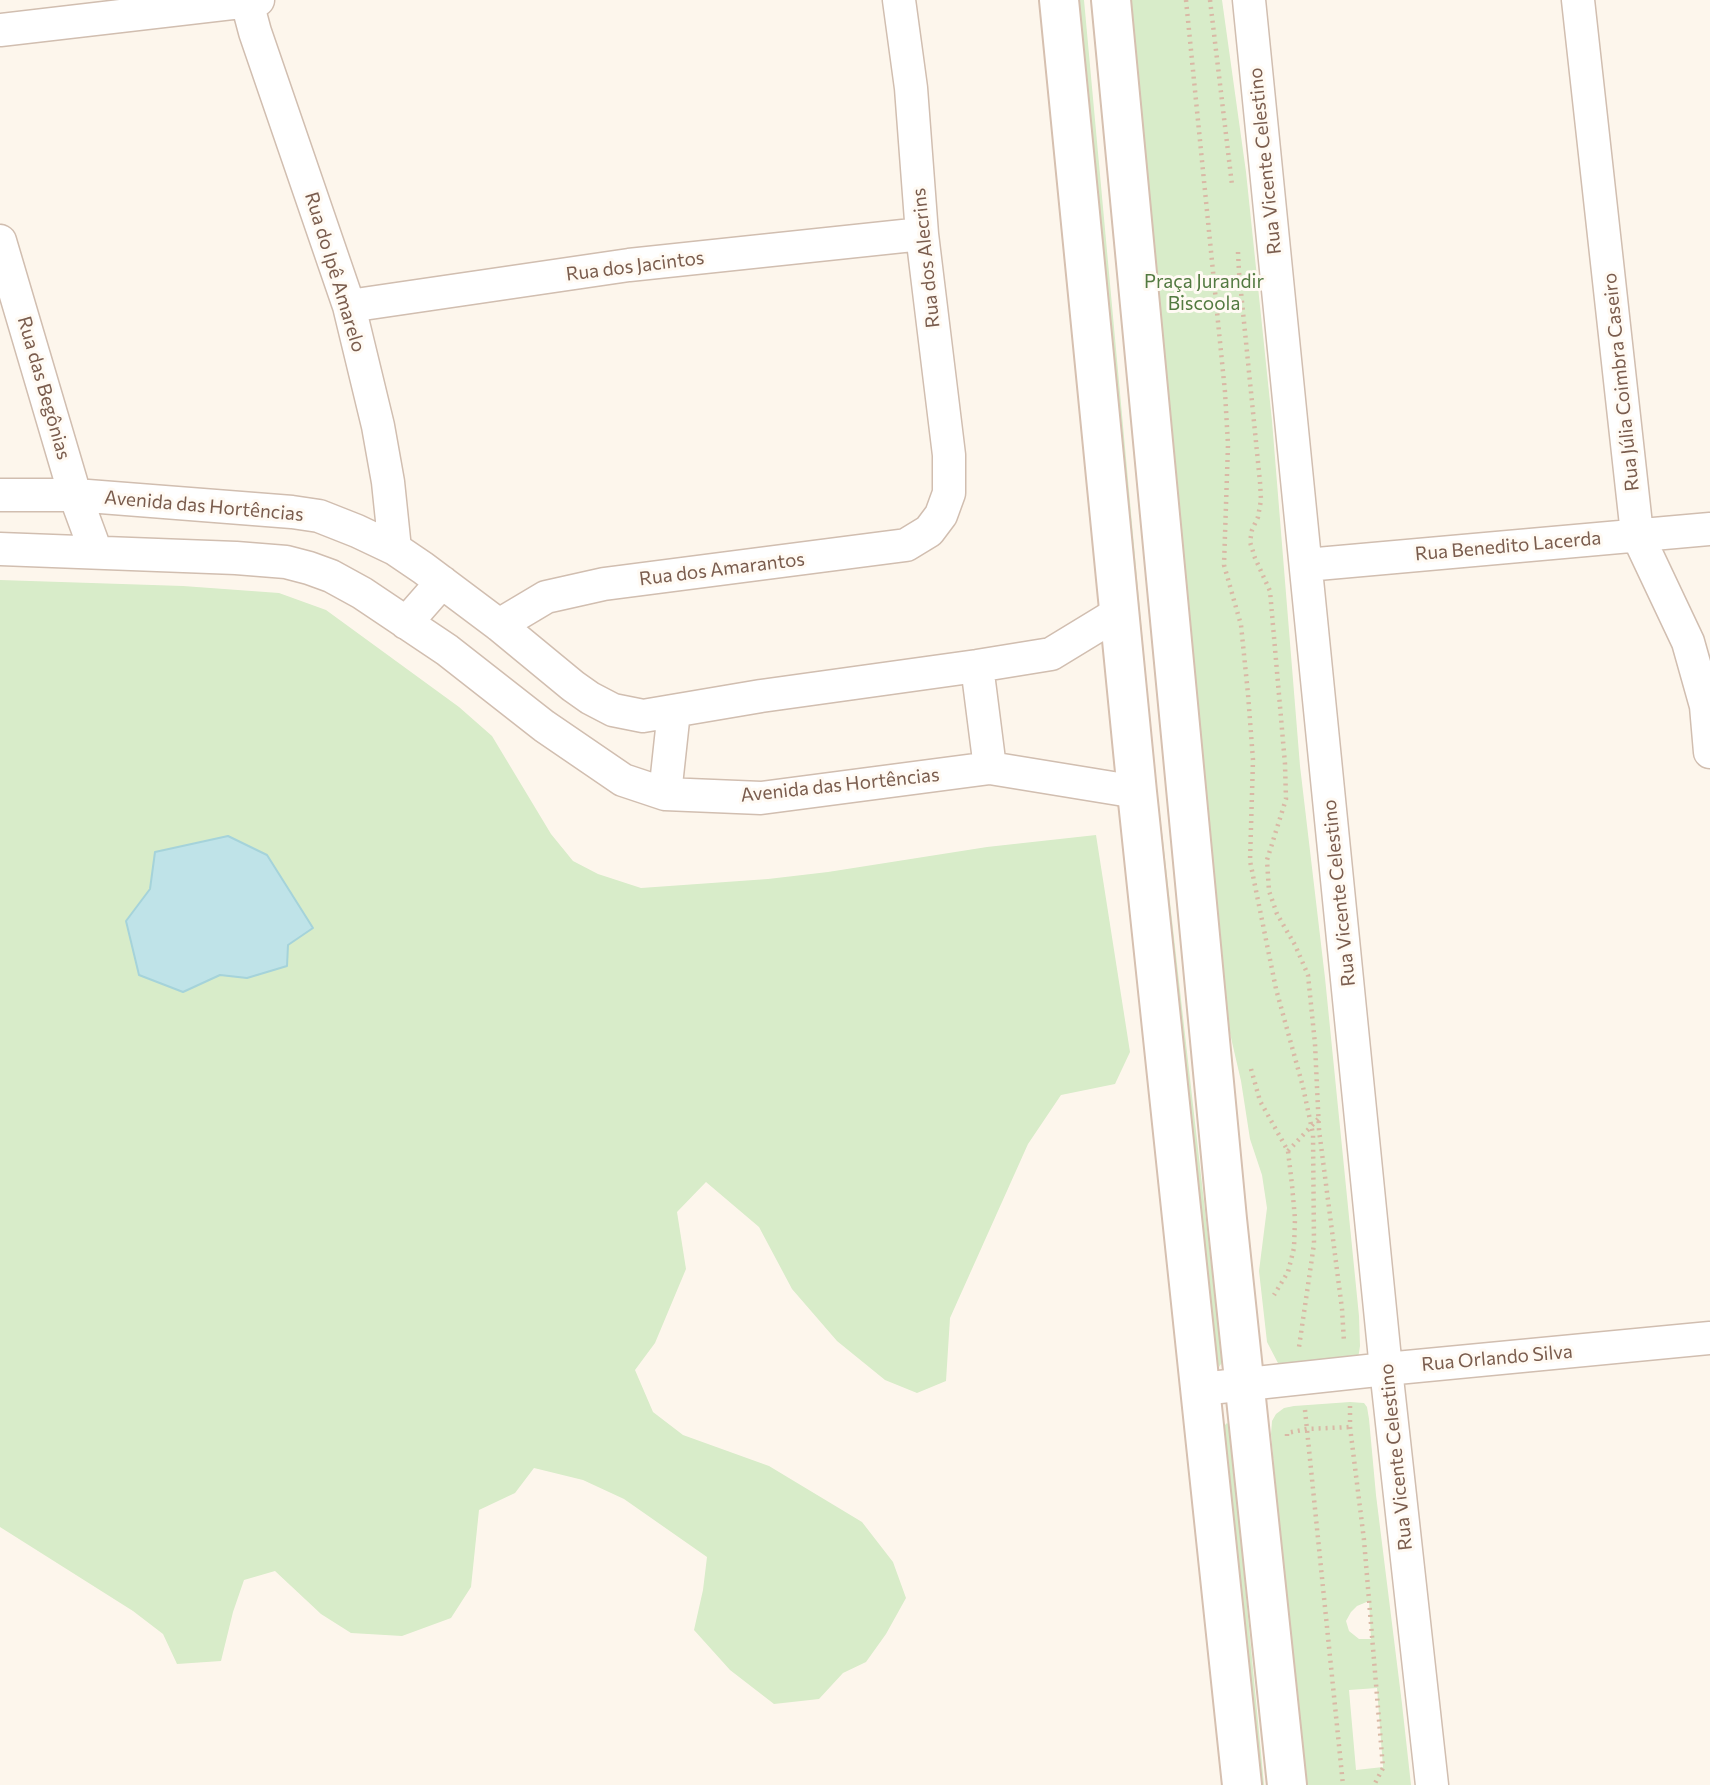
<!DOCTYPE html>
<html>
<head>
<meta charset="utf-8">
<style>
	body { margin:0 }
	canvas { display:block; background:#fdf6ec }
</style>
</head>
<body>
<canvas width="1710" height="1785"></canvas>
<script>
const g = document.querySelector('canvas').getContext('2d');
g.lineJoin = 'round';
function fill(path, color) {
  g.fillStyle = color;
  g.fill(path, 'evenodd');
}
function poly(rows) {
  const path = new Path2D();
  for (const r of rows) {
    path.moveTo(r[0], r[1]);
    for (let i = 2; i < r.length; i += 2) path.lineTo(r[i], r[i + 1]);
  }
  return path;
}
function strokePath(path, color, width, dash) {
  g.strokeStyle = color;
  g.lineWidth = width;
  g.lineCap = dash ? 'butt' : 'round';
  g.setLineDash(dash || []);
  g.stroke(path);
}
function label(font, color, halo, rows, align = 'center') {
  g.font = font + ' Commissioner,sans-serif';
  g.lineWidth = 6;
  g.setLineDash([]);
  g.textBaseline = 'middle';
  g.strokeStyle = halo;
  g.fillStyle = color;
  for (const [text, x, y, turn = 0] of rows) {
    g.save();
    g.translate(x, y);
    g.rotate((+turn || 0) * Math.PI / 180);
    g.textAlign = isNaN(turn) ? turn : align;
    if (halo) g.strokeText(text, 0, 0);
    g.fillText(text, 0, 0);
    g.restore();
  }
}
fill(poly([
	[1079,0,1084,0,1153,753,1222,1360,1221,1364,1219,1367,1216,1357,1178,1009,1097,200],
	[1125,0,1222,0,1246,172,1272,421,1300,766,1325,978,1359,1316,1360,1346,1358,1359,1280,1367,1267,1342,1259,1271,1267,1208,1262,1175,1250,1139,1241,1081,1229,1029,1219,957],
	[0,580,183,586,279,593,326,610,459,707,492,736,551,834,573,861,598,874,641,888,768,879,828,872,987,847,1096,835,1130,1052,1115,1084,1061,1095,1028,1144,950,1318,946,1381,917,1393,885,1380,837,1341,792,1289,759,1227,706,1182,677,1212,686,1269,655,1343,635,1370,653,1412,683,1435,769,1466,862,1522,893,1562,906,1598,886,1634,866,1662,843,1673,819,1699,774,1704,730,1670,694,1630,703,1590,707,1557,624,1499,583,1480,534,1468,515,1493,479,1510,471,1587,451,1618,402,1636,351,1633,321,1614,275,1571,244,1580,233,1612,221,1661,177,1664,163,1634,133,1611,0,1527],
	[1350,1402,1364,1403,1367,1407,1369,1419,1376,1495,1402,1704,1411,1785,1307,1785,1275,1480,1271,1434,1272,1421,1276,1414,1284,1408,1294,1406],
	[1369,1601,1371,1639,1359,1639,1349,1631,1346,1621,1351,1612,1357,1606],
	[1377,1688,1383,1767,1356,1770,1349,1690],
	[1227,1423,1230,1426,1264,1785,1258,1785,1228,1457,1223,1427]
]), '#d8ecc9');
const water = poly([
	[228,836,267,855,313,928,288,945,287,966,247,978,220,975,183,992,139,975,126,921,150,889,155,852,228,836]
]);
fill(water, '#bfe3e8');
strokePath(water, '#a5d3da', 2);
const minor = poly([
	[1249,0,1386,1369,1432,1785],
	[1578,0,1637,534,1688,642,1706,706,1710,752],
	[247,2,255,32,349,306,378,426,388,482,395,549],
	[0,30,258,0],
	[0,241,75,495,96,552],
	[349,306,629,265,922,234],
	[0,495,75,495,292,512,319,516,357,531,395,549,423,568,499,625,573,686,590,698,613,710,643,716,761,696,977,666,1051,654,1120,612],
	[0,549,236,558,286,562,309,568,331,576,362,593,447,650,544,726,623,780,665,794,761,798,990,768,1137,792],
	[1306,565,1710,529],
	[406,623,442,582],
	[499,625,546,597,604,584,906,545,929,531,941,515,949,493,949,455,922,234,911,88,899,0],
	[977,666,990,768],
	[665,794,674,711],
	[1201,1389,1386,1369,1710,1338]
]);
const secondary = poly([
	[1059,0,1137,792,1242,1785],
	[1111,0,1227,1219,1287,1785]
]);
strokePath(minor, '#d1beb0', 35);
strokePath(secondary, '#d6c0b0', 42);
strokePath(poly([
	[1186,0,1225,392,1228,445,1224,565,1241,625,1248,694,1253,760,1250,861,1276,989,1303,1087,1313,1134,1314,1244,1299,1347],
	[1210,0,1232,185],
	[1238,252,1239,272,1260,482,1261,500,1258,517,1252,530,1250,542,1255,558,1270,591,1285,764,1286,799,1267,860,1269,891,1277,914,1295,945,1308,975,1315,1044,1319,1130,1342,1309,1344,1342],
	[1251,1069,1260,1101,1288,1151,1292,1185,1295,1219,1294,1248,1288,1272,1274,1295],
	[1288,1151,1319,1118],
	[1350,1406,1350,1427,1364,1540,1383,1768,1374,1785],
	[1305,1410,1343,1785],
	[1287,1436,1287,1433,1307,1429,1350,1427]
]), '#d9b8a5', 4.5, [2, 5]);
strokePath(minor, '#fff', 32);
strokePath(secondary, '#fff', 38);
label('19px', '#7a5c4d', '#fffaf3', [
	["Rua Vicente Celestino",1265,161,-96],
	["Rua dos Alecrins",926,258,-96],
	["Rua dos Jacintos",635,266,-7],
	["Rua do Ipê Amarelo",335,272,73],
	["Rua Júlia Coimbra Caseiro",1621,382,-96],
	["Rua das Begônias",44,388,74],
	["Avenida das Hortências",204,506,5],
	["Rua Benedito Lacerda",1508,546,-5],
	["Rua dos Amarantos",722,569,-7],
	["Avenida das Hortências",840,785,-6],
	["Rua Vicente Celestino",1339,893,-96],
	["Rua Orlando Silva",1497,1358,-5],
	["Rua Vicente Celestino",1396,1457,-96]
]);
label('19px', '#537a41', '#fffaf3', [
	["Praça Jurandir",1204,282],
	["Biscoola",1204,304]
]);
</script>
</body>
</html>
